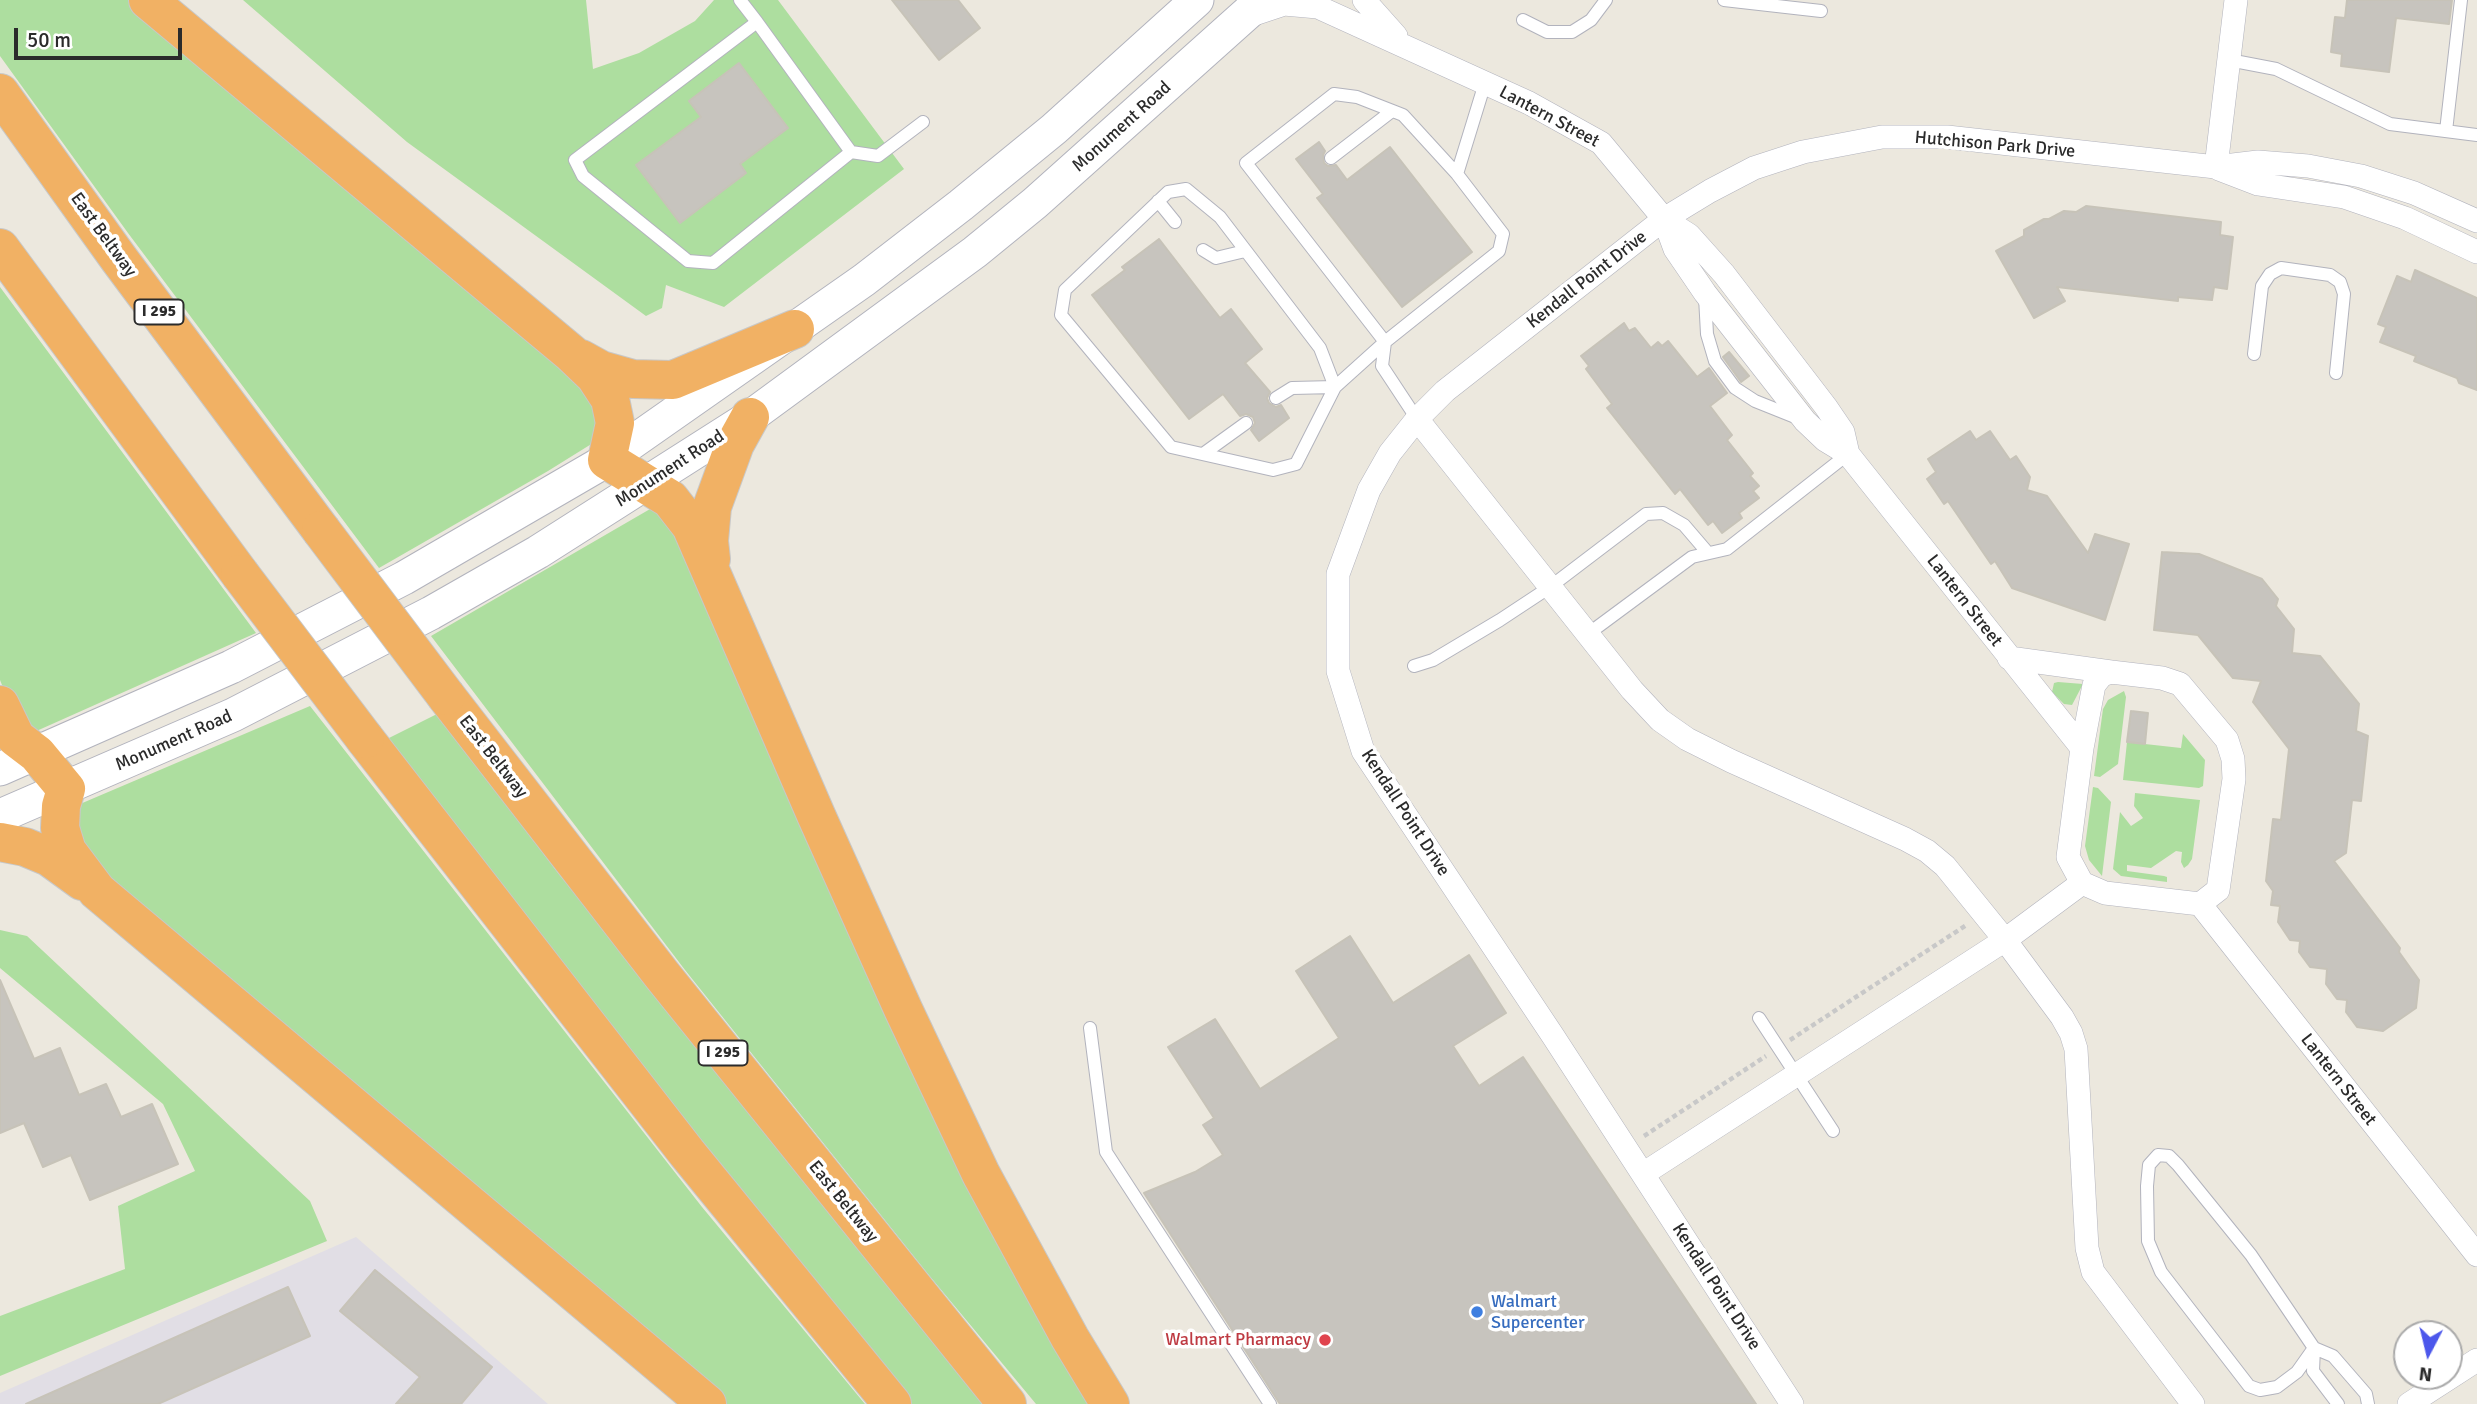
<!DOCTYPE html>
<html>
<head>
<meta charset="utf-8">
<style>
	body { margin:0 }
	#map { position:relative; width:2477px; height:1404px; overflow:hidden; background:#ece8de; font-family:Signika,sans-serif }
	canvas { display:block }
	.north { position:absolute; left:2393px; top:1320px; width:70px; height:70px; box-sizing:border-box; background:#fff; border:2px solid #aaa; border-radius:50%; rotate:187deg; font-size:19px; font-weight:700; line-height:28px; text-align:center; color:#2b2b2b }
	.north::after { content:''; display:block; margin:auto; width:24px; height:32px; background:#4c57eb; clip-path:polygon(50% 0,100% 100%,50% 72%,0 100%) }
	.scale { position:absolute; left:14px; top:28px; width:168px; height:32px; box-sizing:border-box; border:4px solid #2b2b2b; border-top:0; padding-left:9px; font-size:21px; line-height:24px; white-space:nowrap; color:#2b2b2b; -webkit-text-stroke:5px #fff; paint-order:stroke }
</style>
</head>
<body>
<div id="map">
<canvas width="2477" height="1404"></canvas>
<div class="north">N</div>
<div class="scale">50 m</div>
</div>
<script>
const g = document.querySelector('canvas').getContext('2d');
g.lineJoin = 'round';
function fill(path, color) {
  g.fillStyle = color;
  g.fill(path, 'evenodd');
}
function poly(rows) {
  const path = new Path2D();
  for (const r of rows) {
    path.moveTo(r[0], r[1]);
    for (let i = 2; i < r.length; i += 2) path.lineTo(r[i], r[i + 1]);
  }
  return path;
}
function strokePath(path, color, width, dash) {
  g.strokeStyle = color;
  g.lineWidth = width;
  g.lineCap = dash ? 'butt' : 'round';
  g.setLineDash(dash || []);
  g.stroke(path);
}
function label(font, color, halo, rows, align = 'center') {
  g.font = font + ' Signika,sans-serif';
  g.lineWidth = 7;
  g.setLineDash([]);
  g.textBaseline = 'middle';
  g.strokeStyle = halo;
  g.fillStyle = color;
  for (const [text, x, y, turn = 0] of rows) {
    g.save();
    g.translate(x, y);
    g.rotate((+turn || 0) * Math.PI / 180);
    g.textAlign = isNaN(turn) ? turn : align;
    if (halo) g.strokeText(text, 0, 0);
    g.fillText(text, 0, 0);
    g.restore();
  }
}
fill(poly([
	[356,1237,548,1404,0,1404,0,1393]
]), '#e1dee5');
fill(poly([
	[0,0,134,0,574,371,603,415,593,443,548,471,379,568,128,233,0,56],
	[243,0,586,0,593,69,639,53,695,21,714,0,778,0,904,169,724,307,666,285,662,308,646,316,407,142],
	[0,287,256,633,32,733,8,700,0,680],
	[657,505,665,510,1101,1404,1036,1404,928,1274,685,970,431,636],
	[2058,682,2083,684,2072,705,2064,704,2052,692,2054,683],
	[2124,691,2126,697,2118,764,2100,777,2094,776,2103,709,2108,700],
	[310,706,702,1207,865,1404,721,1404,91,870,73,807],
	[437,714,558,873,989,1404,909,1404,868,1356,387,739],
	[2183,734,2205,760,2203,786,2199,788,2123,780,2127,742,2181,748],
	[2093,787,2098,788,2111,802,2102,876,2089,860,2085,846],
	[2135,793,2200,800,2192,859,2188,865,2184,868,2181,862,2182,852,2176,851,2151,868,2127,865,2127,871,2164,876,2167,877,2167,882,2121,876,2113,869,2120,812,2131,826,2143,818,2134,806],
	[0,930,27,936,310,1201,327,1241,0,1376,0,1316,125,1269,118,1206,195,1171,163,1104,0,968]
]), '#adde9f');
const building = poly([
	[892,0,958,0,980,28,939,60,892,0],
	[2347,0,2452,0,2449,24,2396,18,2389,72,2341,66,2342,54,2331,52,2335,17,2345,18,2347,0],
	[739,63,788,128,740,164,746,173,680,223,636,165,701,117,689,101,739,63],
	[1319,142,1325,151,1323,155,1324,163,1328,166,1336,165,1347,180,1390,147,1472,252,1402,307,1317,198,1323,194,1296,159,1319,142],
	[2086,206,2221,222,2220,235,2233,237,2227,289,2214,287,2212,300,2178,297,2178,301,2057,287,2065,301,2034,318,1996,251,2024,236,2024,230,2044,219,2049,219,2064,211,2076,212,2086,206],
	[1159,239,1220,318,1231,309,1262,349,1245,363,1270,392,1267,398,1269,403,1276,407,1281,405,1289,418,1259,441,1251,430,1255,423,1253,417,1246,414,1240,416,1223,394,1189,419,1092,295,1125,270,1122,267,1159,239],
	[2415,270,2477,298,2477,390,2459,383,2457,378,2414,361,2416,356,2380,342,2386,327,2378,324,2397,276,2411,282,2415,270],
	[1624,323,1629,331,1635,328,1651,348,1658,342,1662,346,1668,341,1697,377,1709,368,1727,393,1710,406,1732,435,1727,440,1753,473,1750,476,1759,486,1753,491,1759,498,1739,513,1742,518,1722,533,1713,521,1708,525,1680,489,1675,494,1607,408,1612,404,1586,369,1589,366,1581,356,1624,323],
	[1729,352,1749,376,1741,382,1723,357,1729,352],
	[1970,431,1976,440,1990,431,2010,460,2016,456,2030,477,2027,490,2047,496,2088,553,2095,534,2129,544,2105,620,2012,588,1995,561,1991,564,1948,501,1944,504,1927,479,1936,472,1928,459,1970,431],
	[2162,552,2199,554,2262,579,2278,599,2276,606,2294,629,2292,653,2320,656,2359,704,2356,731,2368,736,2361,801,2352,800,2346,853,2334,861,2400,948,2399,952,2419,980,2416,1008,2383,1031,2357,1027,2346,1012,2347,1000,2337,999,2326,984,2327,969,2310,967,2299,952,2300,941,2290,940,2278,922,2280,906,2271,905,2273,891,2266,881,2273,819,2281,820,2289,749,2253,702,2261,681,2233,678,2198,635,2154,630,2162,552],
	[2131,711,2148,713,2145,744,2127,742,2131,711],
	[1350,936,1393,1003,1469,955,1506,1013,1453,1046,1479,1086,1523,1057,1756,1404,1280,1404,1144,1193,1195,1172,1223,1155,1203,1125,1214,1118,1168,1047,1215,1019,1260,1089,1339,1038,1296,971,1350,936],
	[0,980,34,1059,60,1048,79,1095,106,1084,121,1117,152,1104,178,1164,90,1200,71,1155,43,1167,24,1123,0,1133,0,980],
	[375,1270,492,1367,461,1404,396,1404,420,1377,340,1311,375,1270],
	[288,1287,310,1336,158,1404,26,1404,288,1287]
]);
fill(building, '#c7c4be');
strokePath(building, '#c7c3b8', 2);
const lane = poly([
	[740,0,757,22,575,160,583,176,688,261,713,263,851,152,878,156,923,122],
	[1724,0,1821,11],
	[1523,20,1547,32,1572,32,1591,20,1606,0],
	[757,22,851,152],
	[2229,60,2276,69,2390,124,2477,135],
	[2446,131,2461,0],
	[1331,158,1392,111],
	[1158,201,1175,222],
	[1203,250,1216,258,1245,251],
	[1705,297,1707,334,1715,361,1735,388,1755,401,1800,419],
	[2254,354,2262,286,2270,274,2281,268,2330,275,2340,282,2344,294,2336,373],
	[1276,398,1292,388,1335,387,1320,348,1220,217,1186,189,1168,192,1065,290,1061,315,1171,447,1273,470,1296,464,1335,387,1385,342,1246,163,1334,94,1357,97,1403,115,1457,174],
	[1417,419,1382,366,1385,342,1499,251,1503,234,1457,174,1485,83],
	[1203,454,1246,423],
	[1588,634,1692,557,1727,549,1848,454],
	[1414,666,1433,660,1500,620,1550,587,1646,514,1663,513,1684,525,1708,553],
	[1759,1018,1833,1131],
	[1090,1028,1106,1152,1270,1404],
	[2158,1155,2169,1156,2178,1165,2251,1255,2314,1348,2297,1372,2277,1387,2260,1390,2249,1386,2161,1272,2148,1241,2147,1186,2149,1165,2158,1155],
	[2338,1404,2313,1371,2314,1348,2333,1356,2366,1394,2368,1404]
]);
const street = poly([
	[1364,0,1396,36],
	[1248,16,1284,4,1318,7,1529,103,1601,143,1664,219,1689,235,1724,274,1826,407,1843,432,1848,454],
	[2216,167,2236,0],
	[2219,169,2258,184,2344,197,2405,218,2477,252],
	[1664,219,1675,249,1705,293,1805,421,1825,440,1848,454,2082,748],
	[1417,419,1632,690,1660,720,1687,739,1731,761,1905,839,1927,851,1945,866,2005,940,2062,1017,2071,1033,2076,1049,2087,1248,2093,1272,2193,1404],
	[2009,658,2111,672],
	[2111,672,2162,678,2180,684,2227,740,2233,759,2234,779,2218,890,2200,904,2105,893,2082,883,2068,857,2082,748,2094,685,2102,675,2111,672],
	[2200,904,2477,1255],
	[1643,1174,2005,940,2082,883],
	[1792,1404,1553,1036,1363,751,1338,671,1338,574,1369,490,1390,453,1417,419,1445,391,1664,219,1710,191,1754,168,1803,152,1882,137,1947,137,2216,167,2258,162,2308,166,2361,176,2414,193,2477,221],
	[2409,1404,2477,1360]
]);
const secondary = poly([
	[0,769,231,667,404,578,607,460,864,280,961,205,1054,129,1197,0],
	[0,816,233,715,431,613,538,552,750,417,975,252,1035,203,1262,0]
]);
const highway = poly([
	[148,0,572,354,595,376,610,399,615,423,607,460,670,499,691,526,816,815,903,1009,981,1174,1070,1338,1110,1404],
	[0,93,119,259,321,530],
	[0,248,240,574],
	[581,359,601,370,633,379,673,380,795,329],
	[711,559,709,541,712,507,735,444,750,417],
	[446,696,662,975,1007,1404],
	[0,705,16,738,37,754,66,789,61,806,60,828,67,851,97,891,707,1404],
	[365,739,687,1153,892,1404],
	[0,842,25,847,49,857,82,881]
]);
strokePath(lane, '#b2b3bd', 14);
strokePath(street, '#b2b3bd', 24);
strokePath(secondary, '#b2b3bd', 35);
strokePath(highway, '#c8c8c8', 40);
strokePath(poly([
	[1790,1040,1968,924],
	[1644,1136,1766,1056]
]), '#c8c8c8', 4.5, [5, 3.5]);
strokePath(lane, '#fff', 12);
strokePath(street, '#fff', 23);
strokePath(secondary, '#fff', 33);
strokePath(highway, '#f1b164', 38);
const highwayBridge = poly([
	[321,530,446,696],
	[240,574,365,739]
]);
strokePath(highwayBridge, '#c8c8c8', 40, []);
strokePath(highwayBridge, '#f1b164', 38);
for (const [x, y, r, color] of [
	[1477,1312,7,"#3f7fe0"],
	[1325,1340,7,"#e0444e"]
]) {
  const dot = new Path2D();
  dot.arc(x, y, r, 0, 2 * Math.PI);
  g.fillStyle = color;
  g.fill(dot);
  strokePath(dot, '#fff', 2.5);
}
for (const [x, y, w] of [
	[159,312,49],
	[723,1053,49]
]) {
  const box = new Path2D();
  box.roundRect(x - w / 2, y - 12.5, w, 25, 5);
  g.fillStyle = '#fff';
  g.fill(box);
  strokePath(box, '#2b2b2b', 2);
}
label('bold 16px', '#2b2b2b', null, [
	["I 295",159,312],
	["I 295",723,1053]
]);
label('18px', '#2b2b2b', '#fff', [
	["Lantern Street",1549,117,28],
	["Monument Road",1122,127,-42],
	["Hutchison Park Drive",1995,145,5],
	["East Beltway",103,235,54],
	["Kendall Point Drive",1587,280,-38],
	["Monument Road",670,469,-33],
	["Lantern Street",1964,601,52],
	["Monument Road",174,741,-24],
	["East Beltway",493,757,52],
	["Kendall Point Drive",1405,813,57],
	["Lantern Street",2338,1080,52],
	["East Beltway",843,1202,51],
	["Kendall Point Drive",1716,1287,57]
]);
label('18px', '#366cbe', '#fff', [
	["Walmart",1491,1302],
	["Supercenter",1491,1323]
], 'left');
label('18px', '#be3a42', '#fff', [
	["Walmart Pharmacy",1311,1340]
], 'right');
</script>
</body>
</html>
